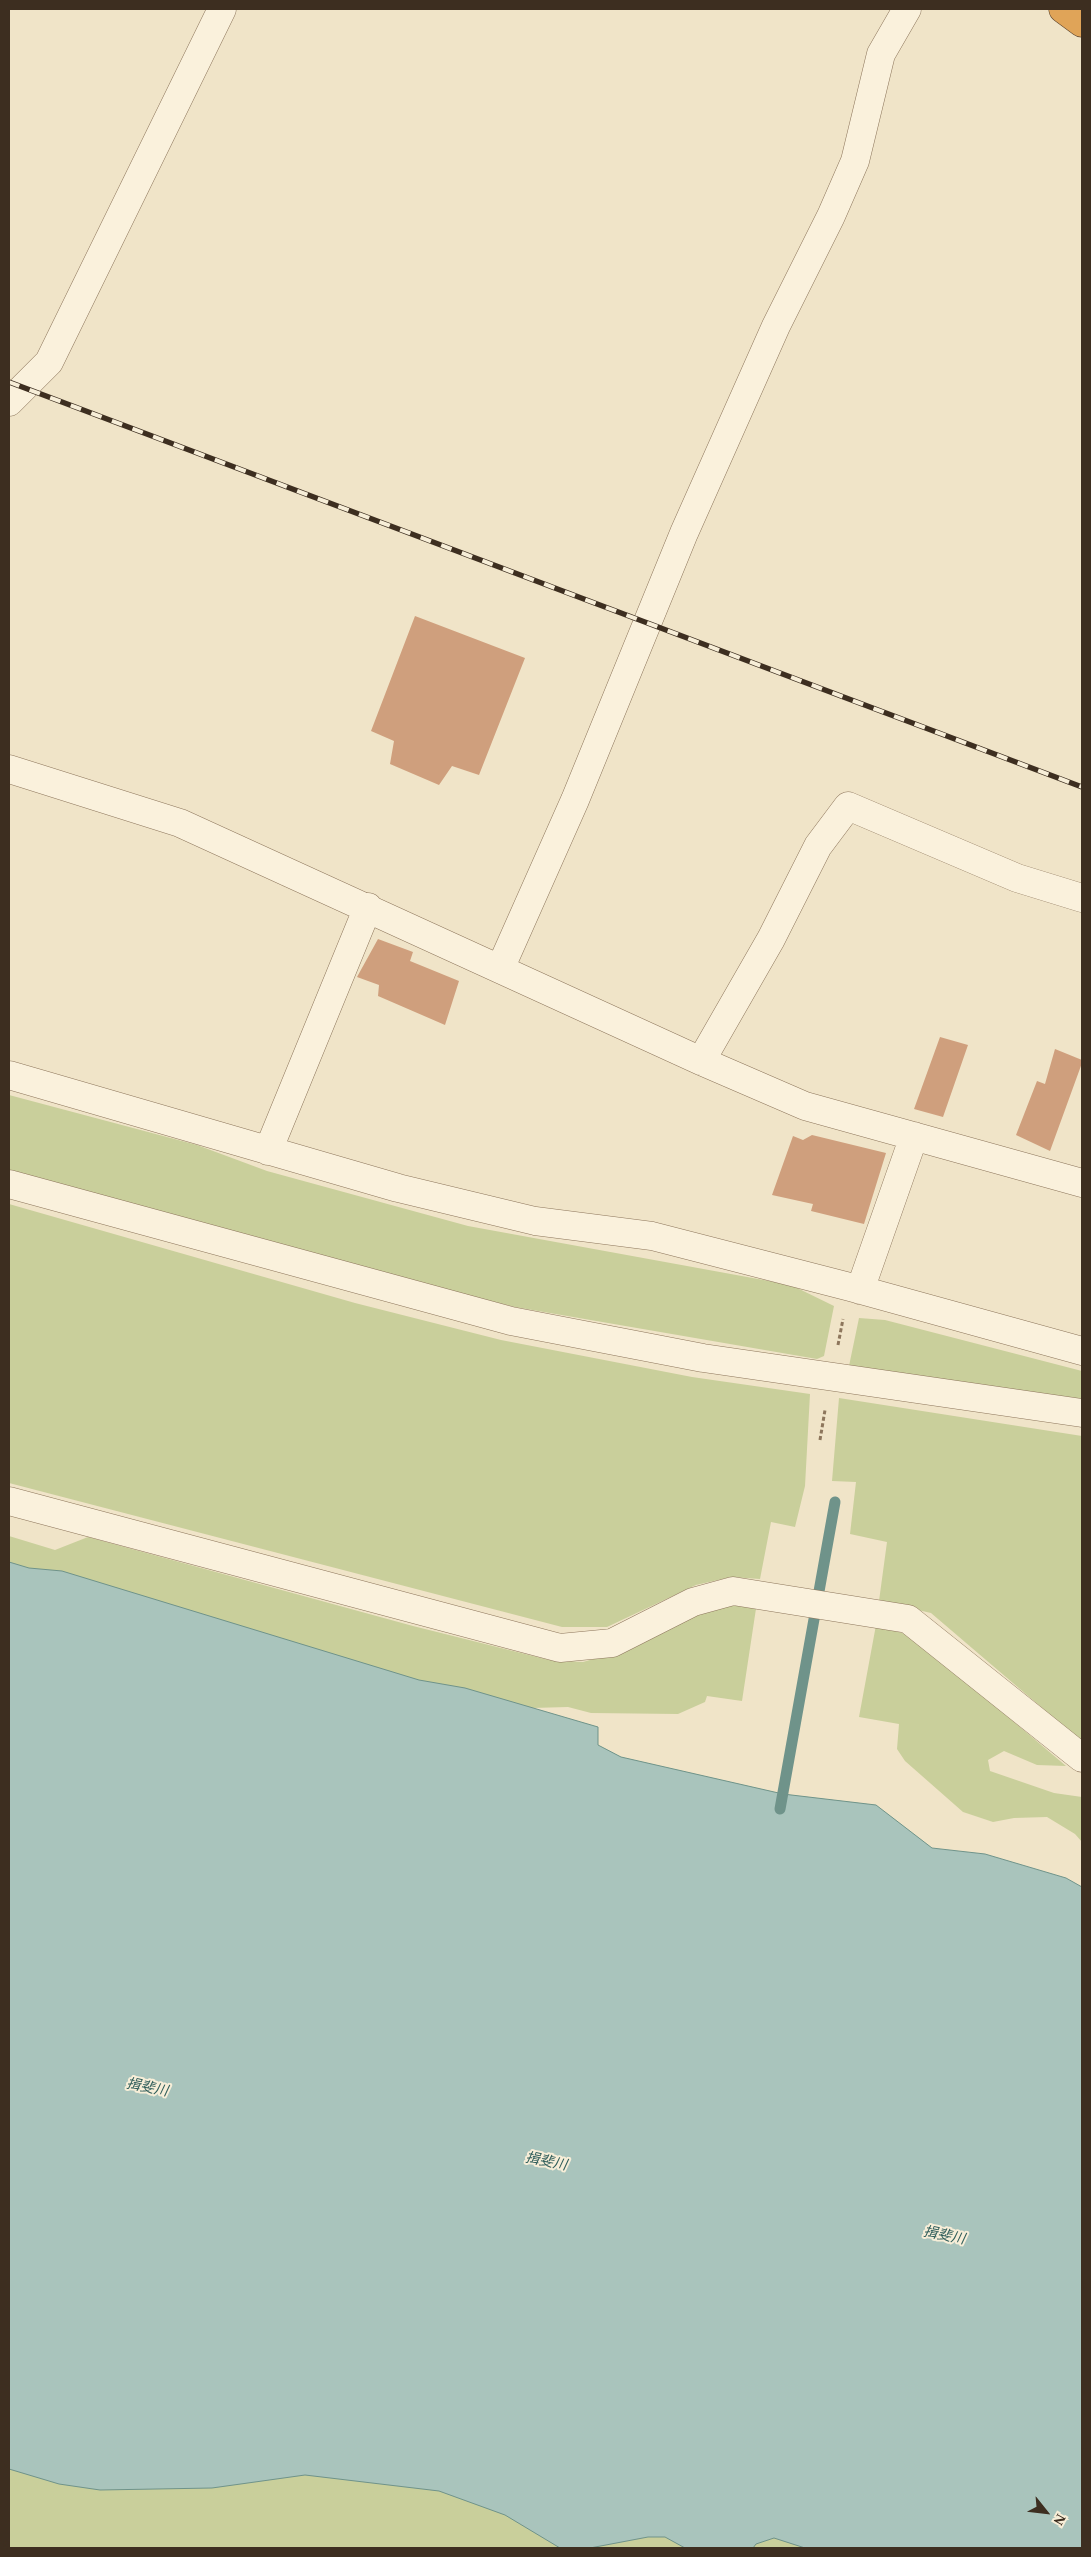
<!DOCTYPE html>
<html>
<head>
<meta charset="utf-8">
<style>
	body { margin:0 }
	#map { position:relative; width:1091px; height:2557px; overflow:hidden; background:#f0e4c8; font-family:"Times New Roman",serif }
	canvas { display:block }
	.frame { position:absolute; inset:0; border:10px solid #3d2e20; pointer-events:none }
	.north { position:absolute; left:1021px; top:2487px; width:50px; height:50px; -webkit-text-stroke:4px #f7eed8; paint-order:stroke; rotate:119deg; font-size:14px; font-weight:700; line-height:20px; text-align:center; color:#3d2e20 }
	.north::after { content:''; display:block; margin:auto; width:18px; height:22px; background:#3d2e20; clip-path:polygon(50% 0,100% 100%,50% 72%,0 100%) }
</style>
</head>
<body>
<div id="map">
<canvas width="1091" height="2557"></canvas>
<div class="frame"></div>
<div class="north">N</div>
</div>
<script>
const g = document.querySelector('canvas').getContext('2d');
g.lineJoin = 'round';
function fill(path, color) {
  g.fillStyle = color;
  g.fill(path, 'evenodd');
}
function poly(rows) {
  const path = new Path2D();
  for (const r of rows) {
    path.moveTo(r[0], r[1]);
    for (let i = 2; i < r.length; i += 2) path.lineTo(r[i], r[i + 1]);
  }
  return path;
}
function strokePath(path, color, width, dash) {
  g.strokeStyle = color;
  g.lineWidth = width;
  g.lineCap = dash ? 'butt' : 'round';
  g.setLineDash(dash || []);
  g.stroke(path);
}
function label(font, color, halo, rows, align = 'center') {
  g.font = font + ' "Times New Roman","Noto Sans JP",serif';
  g.lineWidth = 4;
  g.setLineDash([]);
  g.textBaseline = 'middle';
  g.strokeStyle = halo;
  g.fillStyle = color;
  for (const [text, x, y, turn = 0] of rows) {
    g.save();
    g.translate(x, y);
    g.rotate((+turn || 0) * Math.PI / 180);
    g.textAlign = isNaN(turn) ? turn : align;
    if (halo) g.strokeText(text, 0, 0);
    g.fillText(text, 0, 0);
    g.restore();
  }
}
fill(poly([
	[9,1095,197,1145,267,1171,468,1226,791,1285,834,1306,824,1356,817,1359,515,1307,388,1276,9,1170],
	[9,1204,355,1303,501,1340,692,1377,810,1394,805,1486,795,1527,771,1522,760,1579,731,1577,696,1585,607,1627,562,1627,9,1483],
	[859,1318,885,1320,1082,1371,1082,1402,849,1366],
	[839,1398,1082,1436,1082,1742,931,1613,879,1601,887,1542,850,1534,856,1482,832,1481],
	[9,1536,55,1550,88,1537,413,1626,549,1660,583,1662,617,1652,699,1613,735,1602,757,1602,742,1701,707,1696,705,1702,678,1714,591,1713,568,1707,532,1708,598,1727,598,1745,621,1757,783,1794,876,1805,932,1848,9,1584],
	[876,1625,905,1634,927,1648,1066,1766,1037,1765,1004,1751,988,1760,990,1771,1054,1793,1082,1797,1082,1842,1075,1834,1047,1817,1014,1818,993,1822,963,1812,905,1761,897,1749,899,1724,859,1717],
	[9,2446,185,2447,957,2548,9,2548]
]), '#c9cf9b');
const water = poly([
	[9,1562,29,1568,62,1571,419,1680,465,1688,598,1727,598,1745,621,1757,783,1794,876,1805,932,1848,985,1854,1066,1878,1082,1887,1082,2548,805,2548,774,2538,756,2544,753,2548,685,2548,665,2537,648,2537,590,2548,560,2548,505,2515,439,2491,305,2475,212,2488,100,2490,59,2484,9,2469,9,1562]
]);
fill(water, '#a9c4bc');
strokePath(water, '#6f938a', 1);
strokePath(poly([
	[780,1809,835,1502]
]), '#6f938a', 11);
fill(poly([
	[415,616,525,658,479,775,452,766,439,785,390,764,394,741,371,731],
	[378,939,413,952,410,961,459,981,445,1025,378,996,379,985,357,977],
	[940,1037,968,1045,943,1117,914,1109],
	[1055,1049,1082,1060,1082,1063,1050,1151,1016,1135,1037,1081,1045,1084],
	[812,1135,886,1153,864,1224,811,1211,813,1204,772,1195,793,1136,803,1140]
]), '#cf9f7d');
const minor = poly([
	[9,402,49,362,222,9],
	[9,769,180,823,701,1061,805,1106,1082,1183],
	[500,969,575,800,684,533,776,326,831,216,855,161,881,54,907,9],
	[701,1061,771,939,818,846,848,806,1017,878,1082,898],
	[9,1075,398,1188,535,1221,652,1236,850,1287,1082,1351],
	[268,1151,368,907],
	[9,1184,511,1321,703,1358,1082,1413],
	[860,1290,914,1136],
	[9,1501,560,1648,612,1643,693,1602,733,1591,908,1619,1082,1758]
]);
const highway = poly([
	[1063,9,1082,23]
]);
strokePath(minor, '#8d765c', 29);
strokePath(highway, '#5b4430', 29);
strokePath(poly([
	[838,1345,843,1319],
	[820,1440,825,1410]
]), '#8d765c', 3, [4, 2.5]);
strokePath(minor, '#faf1dc', 28);
strokePath(highway, '#e0a458', 28);
const rail = poly([
	[9,382,1082,787]
]);
strokePath(rail, '#3d2e20', 5.5);
strokePath(rail, '#f7eed8', 4, [11]);
label('italic 14px', '#2f5d5a', '#f7eed8', [
	["揖斐川",147,2088,11],
	["揖斐川",546,2162,11],
	["揖斐川",944,2236,11]
]);
</script>
</body>
</html>
